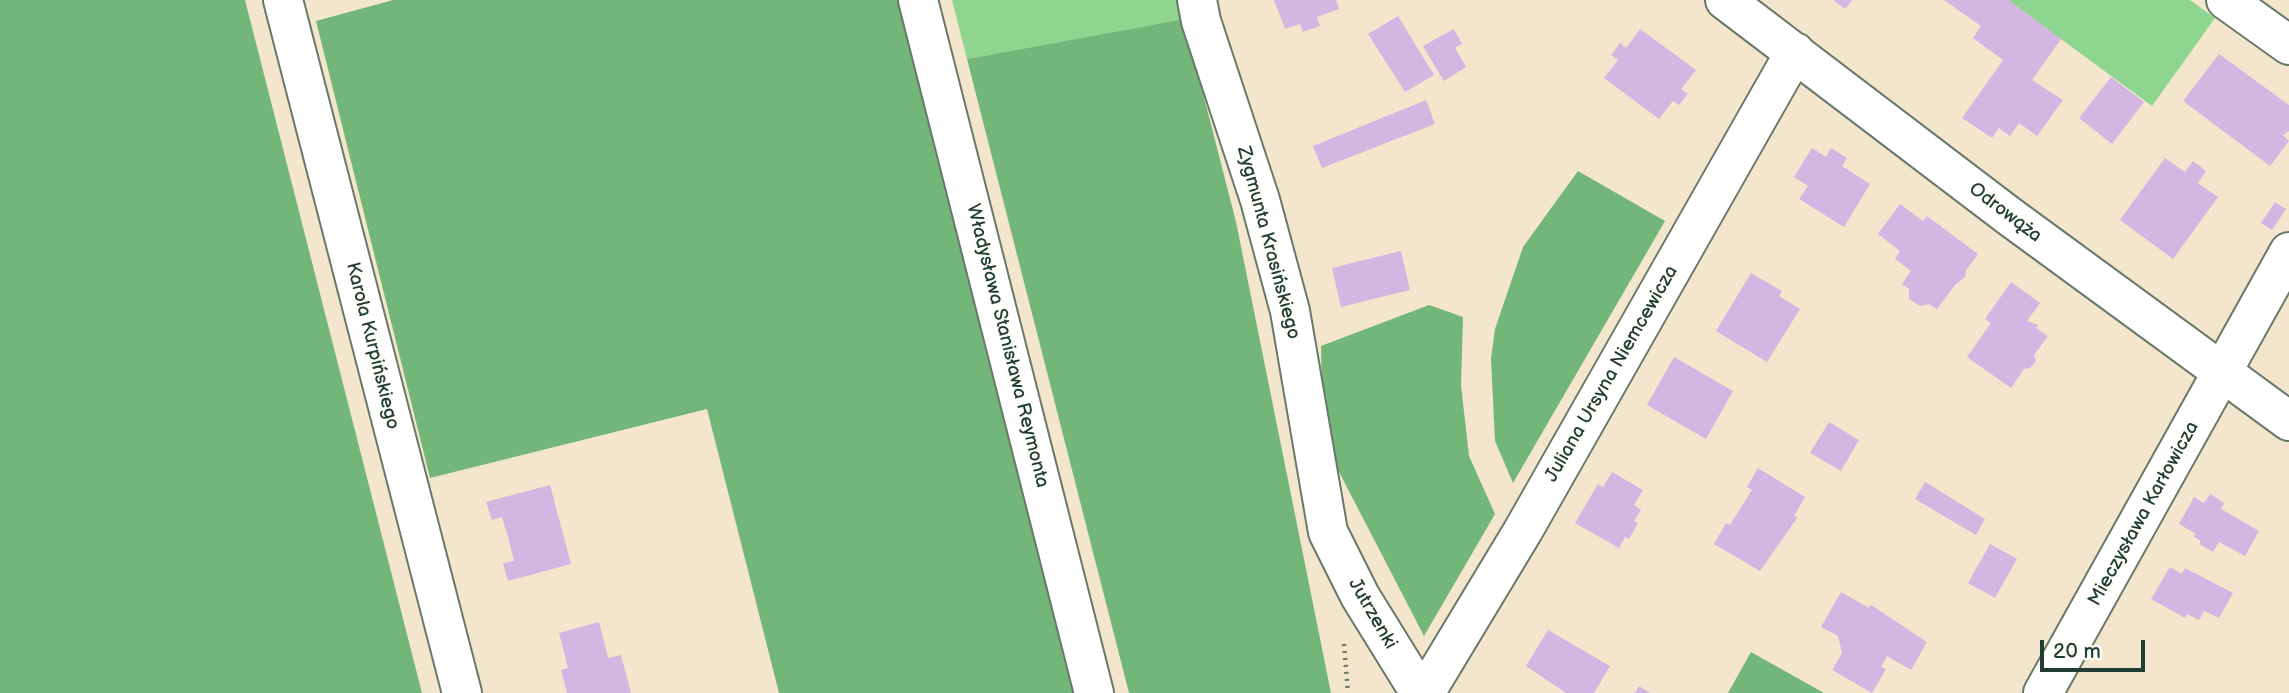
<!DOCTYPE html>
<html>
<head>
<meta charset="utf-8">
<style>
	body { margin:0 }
	#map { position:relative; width:2289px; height:693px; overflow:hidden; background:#f3e6cc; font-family:"Balsamiq Sans",sans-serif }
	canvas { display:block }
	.scale { position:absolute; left:2040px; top:640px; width:105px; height:32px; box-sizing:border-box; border:4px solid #1f3d34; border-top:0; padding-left:9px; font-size:21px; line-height:24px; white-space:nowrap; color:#1f3d34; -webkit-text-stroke:5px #fdfcf7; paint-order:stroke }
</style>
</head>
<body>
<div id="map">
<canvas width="2289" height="693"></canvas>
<div class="scale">20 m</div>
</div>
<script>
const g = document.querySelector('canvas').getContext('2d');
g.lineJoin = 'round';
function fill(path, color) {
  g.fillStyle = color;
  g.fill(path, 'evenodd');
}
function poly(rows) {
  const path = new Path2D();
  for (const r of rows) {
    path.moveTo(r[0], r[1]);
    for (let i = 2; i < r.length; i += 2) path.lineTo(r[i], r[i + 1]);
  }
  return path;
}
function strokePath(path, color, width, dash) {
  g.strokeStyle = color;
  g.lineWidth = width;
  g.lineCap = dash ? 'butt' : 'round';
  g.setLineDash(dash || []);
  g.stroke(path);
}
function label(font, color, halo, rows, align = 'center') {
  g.font = font + ' "Balsamiq Sans",sans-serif';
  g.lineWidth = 5;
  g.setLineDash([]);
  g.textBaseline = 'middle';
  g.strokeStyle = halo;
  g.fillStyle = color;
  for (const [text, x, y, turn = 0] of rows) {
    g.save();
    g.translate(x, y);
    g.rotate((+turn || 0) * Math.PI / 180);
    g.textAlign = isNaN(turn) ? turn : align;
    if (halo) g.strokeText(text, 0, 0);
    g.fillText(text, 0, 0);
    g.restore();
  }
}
fill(poly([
	[952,0,1180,0,1184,19,967,59],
	[2008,0,2190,0,2215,18,2152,106]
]), '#8ed58f');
fill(poly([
	[0,0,245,0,422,693,0,693],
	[393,0,905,0,1083,693,779,693,707,409,430,478,316,21],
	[1184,19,1236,222,1331,693,1129,693,967,59],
	[1578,171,1665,221,1513,483,1495,441,1491,359,1495,329,1523,247],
	[1429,305,1463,317,1461,385,1469,456,1495,514,1424,636,1323,441,1321,346],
	[1751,652,1824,693,1728,693]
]), '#72b67a');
fill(poly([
	[1274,0,1336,0,1339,9,1317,17,1320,26,1303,32,1300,24,1285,29],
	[1833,0,1852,0,1845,9],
	[1944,0,2008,0,2061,39,2032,80,2063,100,2037,136,2019,123,2010,136,1999,128,1992,138,1962,118,2003,60,1973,38,1981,26],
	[1398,16,1434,75,1405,92,1368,34],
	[1454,29,1462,44,1455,48,1466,67,1444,81,1423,46],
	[1640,29,1696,70,1681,89,1688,94,1679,105,1673,101,1659,119,1604,78,1618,60,1611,55,1620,43,1626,48],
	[2219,54,2289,105,2289,131,2283,135,2289,141,2270,166,2183,101],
	[2111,77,2144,102,2112,144,2079,118],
	[1426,100,1435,124,1322,168,1313,146],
	[1812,148,1826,157,1831,148,1847,158,1842,166,1870,184,1844,227,1799,199,1808,186,1794,177],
	[2165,158,2185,172,2193,161,2206,171,2198,183,2218,197,2173,259,2120,220],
	[2275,202,2286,209,2272,230,2261,223],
	[1900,204,1923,221,1927,216,1978,254,1966,270,1965,277,1955,285,1937,309,1929,304,1920,306,1909,299,1909,289,1902,284,1911,271,1895,259,1900,251,1878,234],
	[1401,251,1410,290,1341,307,1332,268],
	[1751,273,1782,291,1779,296,1800,309,1767,362,1716,331],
	[2011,282,2040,303,2027,321,2038,325,2036,328,2048,336,2034,355,2036,361,2030,368,2024,369,2011,388,1967,357,1991,323,1985,319],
	[1674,357,1733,391,1706,439,1647,405],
	[1829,422,1859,440,1841,471,1810,453],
	[1758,468,1805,497,1794,516,1797,518,1760,571,1714,544,1726,523,1730,525,1752,490,1747,487],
	[1612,472,1643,490,1634,505,1641,510,1634,521,1638,523,1629,539,1625,537,1619,548,1575,523,1598,484,1603,487],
	[1925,482,1985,519,1976,535,1915,499],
	[550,485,571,564,508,581,503,563,514,561,508,537,502,517,492,520,486,502],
	[2210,494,2224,503,2221,509,2259,531,2245,556,2219,542,2213,552,2199,544,2201,541,2194,537,2196,534,2179,524,2194,497,2204,503],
	[1990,544,2017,559,1995,598,1968,583],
	[2170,567,2182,574,2185,568,2233,593,2219,618,2204,611,2199,620,2187,614,2185,618,2151,599],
	[1841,592,1869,608,1871,605,1927,642,1911,670,1887,656,1881,667,1886,669,1872,693,1832,670,1842,653,1838,636,1821,627],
	[599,622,608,658,621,655,631,693,567,693,561,670,568,668,559,633],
	[1548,630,1610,666,1594,693,1566,693,1526,666],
	[1639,686,1650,693,1635,693]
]), '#d4b6e2');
const minor = poly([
	[283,0,462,693],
	[918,0,1094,693],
	[1197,0,1201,21,1260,200,1290,311,1328,532,1360,596,1420,693],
	[1725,0,2009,216,2289,421],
	[2226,0,2289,45],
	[1425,693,1524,529,1795,52],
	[2043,693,2289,252]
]);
strokePath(minor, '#697869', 42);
strokePath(poly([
	[1344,644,1348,693]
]), '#697869', 4.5, [2, 5]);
strokePath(minor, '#fff', 38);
label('19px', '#1f3d34', '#fdfcf7', [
	["Odrowąża",2005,213,37],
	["Zygmunta Krasińskiego",1268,243,75],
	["Karola Kurpińskiego",372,346,76],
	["Władysława Stanisława Reymonta",1007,346,76],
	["Juliana Ursyna Niemcewicza",1612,374,-60],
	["Mieczysława Karłowicza",2144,514,-61],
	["Jutrzenki",1372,614,60]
]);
</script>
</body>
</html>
